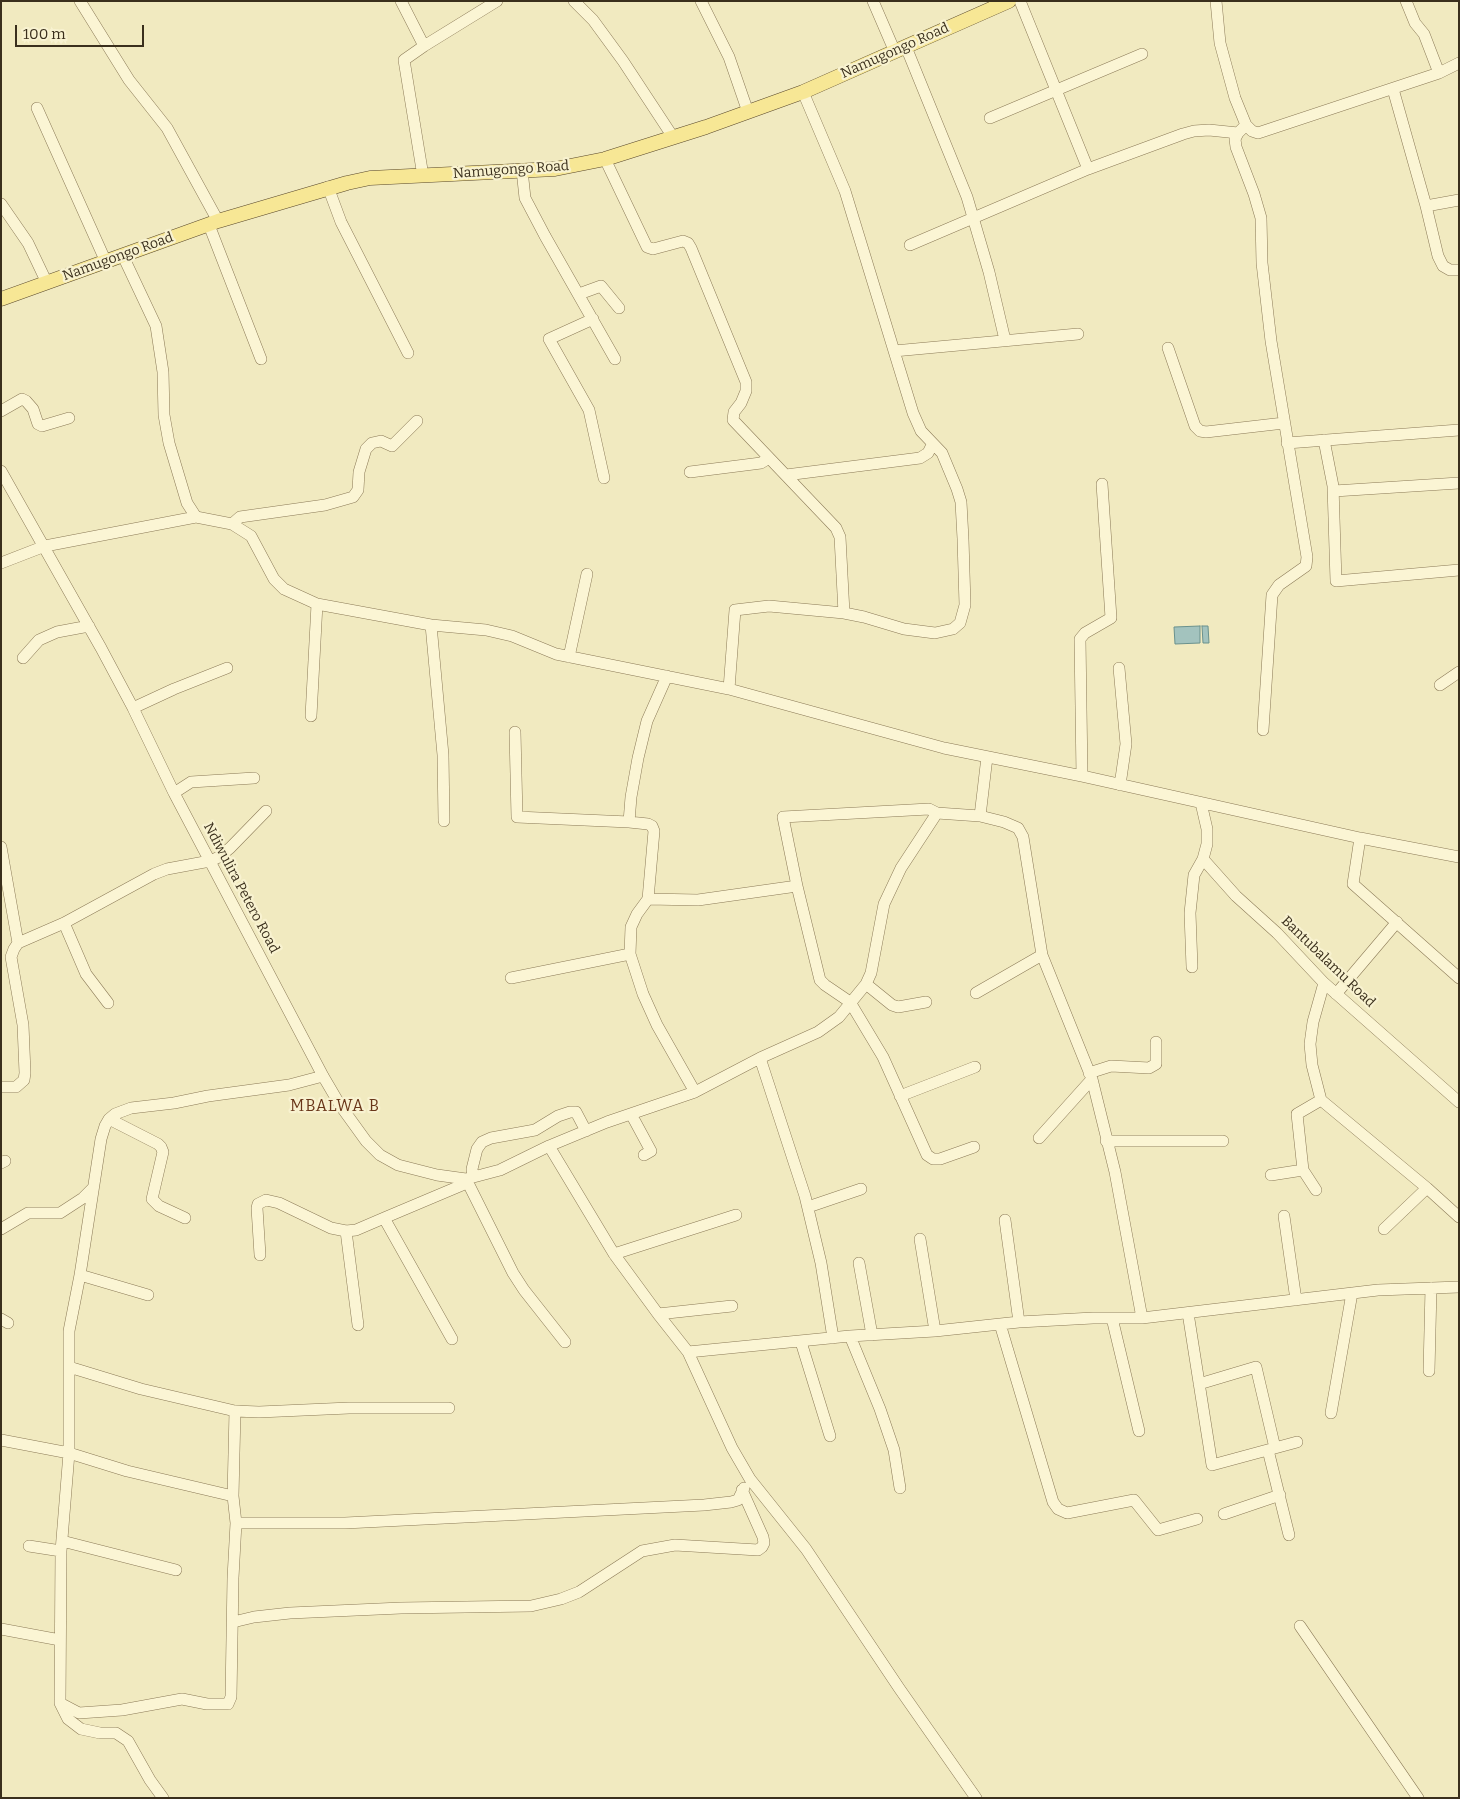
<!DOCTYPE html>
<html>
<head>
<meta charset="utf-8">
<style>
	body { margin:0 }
	#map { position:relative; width:1460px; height:1799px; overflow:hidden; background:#f1eac0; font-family:Bitter,serif }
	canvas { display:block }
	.frame { position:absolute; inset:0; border:2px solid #3a2f1c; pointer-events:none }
	.scale { position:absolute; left:15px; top:25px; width:129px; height:22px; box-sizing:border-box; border:2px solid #3a2f1c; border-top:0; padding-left:6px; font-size:15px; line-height:18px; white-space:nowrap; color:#3a2f1c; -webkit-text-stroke:4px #f8f2d0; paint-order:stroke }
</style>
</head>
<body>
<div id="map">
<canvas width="1460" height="1799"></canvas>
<div class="frame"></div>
<div class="scale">100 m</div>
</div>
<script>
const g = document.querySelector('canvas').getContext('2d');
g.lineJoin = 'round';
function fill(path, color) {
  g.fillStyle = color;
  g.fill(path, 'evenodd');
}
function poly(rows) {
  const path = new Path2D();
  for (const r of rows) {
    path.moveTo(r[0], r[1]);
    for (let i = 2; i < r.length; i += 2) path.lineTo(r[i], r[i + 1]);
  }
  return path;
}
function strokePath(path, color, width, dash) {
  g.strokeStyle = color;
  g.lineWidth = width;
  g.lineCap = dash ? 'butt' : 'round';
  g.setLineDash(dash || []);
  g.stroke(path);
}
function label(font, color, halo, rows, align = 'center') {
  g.font = font + ' Bitter,serif';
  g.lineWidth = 4.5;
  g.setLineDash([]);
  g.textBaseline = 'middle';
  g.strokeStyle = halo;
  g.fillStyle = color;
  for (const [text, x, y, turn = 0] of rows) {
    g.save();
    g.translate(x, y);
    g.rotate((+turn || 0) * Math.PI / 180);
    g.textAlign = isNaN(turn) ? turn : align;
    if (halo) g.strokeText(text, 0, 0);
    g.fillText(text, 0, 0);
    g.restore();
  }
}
const water = poly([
	[1200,626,1200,643,1175,644,1174,627,1200,626],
	[1202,626,1208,626,1209,643,1203,643,1202,626]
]);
fill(water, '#a3c3be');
strokePath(water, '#6a918d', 1);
const minor = poly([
	[80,1,129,80,167,128,218,221],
	[401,1,424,46],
	[574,1,593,20,623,61,673,137],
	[701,1,729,57,748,112],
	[873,1,895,52],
	[1020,1,1088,169],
	[1216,1,1220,43,1235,98,1246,125,1252,131,1258,133,1439,73,1459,63],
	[1406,1,1415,23,1424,34,1439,73],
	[906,47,967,197,989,272,1005,340],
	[1393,89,1426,206,1459,200],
	[37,108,106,262],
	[990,118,1142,54],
	[1246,125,1238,133,1235,139,1236,147,1254,194,1261,218,1262,263,1271,341,1307,557,1306,566,1279,585,1272,595,1263,730],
	[605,159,647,247,653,249,683,241,688,243,691,248,746,382,746,391,741,403,734,412,733,420,836,528,840,537,844,613],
	[522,170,525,198,545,236,615,359],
	[423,176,404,60,424,46,497,1],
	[328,187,341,222,408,353],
	[1,204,28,243,47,283],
	[1426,206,1438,256,1443,266,1450,270,1459,270],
	[209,225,261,359],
	[910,245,1088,169,1183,134,1194,131,1209,130,1238,133],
	[123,256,156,326,163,372,164,415,169,443,187,503,196,517,232,524,251,536,274,579,284,589,317,604,431,625,486,630,512,636,556,654,729,689,944,748,1082,776,1360,838,1459,857],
	[579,294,601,286,619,308],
	[593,319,549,339,589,410,604,478],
	[1168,348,1195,426,1200,431,1206,432,1284,423],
	[894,351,1078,334],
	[1,411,22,399,26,401,33,409,38,424,42,426,69,418],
	[1324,440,1333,486,1336,581,1459,570],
	[1287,443,1459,430],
	[1,471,101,648,133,708,174,793,323,1076,340,1105,366,1141,380,1155,398,1165,437,1175,466,1179,500,1170,549,1146,607,1122,695,1092,760,1058,818,1032,839,1017,866,984,871,973,884,904,901,868,937,813,980,816,1004,822,1018,828,1023,837,1042,955,1092,1079,1115,1172,1142,1318],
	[690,472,761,463,769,458],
	[786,475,920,458,928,453,932,445],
	[1334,491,1459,483],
	[232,524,240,517,325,505,353,497,358,490,359,472,366,449,372,443,381,441,392,446,417,421],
	[1,563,45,546,196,517],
	[431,625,443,755,444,821],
	[569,657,587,574],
	[23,658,39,640,57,632,89,626],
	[1119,668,1126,744,1120,785],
	[667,676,647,721,638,758,631,797,629,822,648,824,652,826,654,831,648,899,698,900,797,886,820,980,825,985,850,1002,883,1057,927,1155,933,1159,940,1159,974,1147],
	[1440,685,1459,672],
	[729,689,735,610,769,606,844,613,864,617,904,629,935,633,953,629,960,623,965,605,963,539,961,502,957,489,942,453,921,431,913,413,845,191,803,92],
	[133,708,174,689,227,668],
	[311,716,317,604],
	[515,732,517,817,629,822],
	[1082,776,1080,639,1085,633,1111,618,1102,484],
	[174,793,191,782,254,778],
	[980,816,987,757],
	[1360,838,1353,884,1459,978],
	[1,847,18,943],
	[1203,859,1236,896,1277,933,1324,983,1459,1102],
	[797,886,783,817,929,809,937,813],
	[648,899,637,914,631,927,630,954,643,994,657,1025,695,1092],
	[64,923,86,974,108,1003],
	[1192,967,1190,913,1194,875,1203,859,1207,844,1207,829,1201,803],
	[511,978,630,954],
	[1324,983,1313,1022,1310,1044,1312,1065,1321,1100,1427,1188,1459,1217],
	[866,984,892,1005,898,1007,926,1002],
	[976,993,1042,955],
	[1336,994,1397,922],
	[760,1058,805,1196,821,1263,833,1338],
	[1089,1073,1111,1066,1149,1068,1156,1064,1156,1042],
	[1,1087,16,1087,24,1080,25,1073,23,1025,11,957,14,949,18,943,64,923,154,874,167,869,210,861,219,857,230,848,266,811],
	[900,1096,975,1067],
	[631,1114,651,1151,644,1155],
	[109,1119,158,1144,161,1147,163,1152,152,1199,159,1206,185,1218],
	[1039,1138,1092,1079],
	[1106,1141,1223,1141],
	[549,1146,614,1254,658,1314,688,1352,732,1448,750,1479,806,1549,899,1688,976,1798],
	[1,1163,5,1161],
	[1271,1175,1303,1170],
	[473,1177,472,1169,477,1149,482,1142,491,1138,535,1130,558,1116,570,1112,576,1112,586,1131],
	[466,1179,513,1273,524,1290,565,1342],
	[1316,1190,1303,1170,1297,1114,1321,1100],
	[808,1207,861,1189],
	[1284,1216,1296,1300],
	[384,1218,452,1339],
	[1005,1220,1019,1322],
	[1,1229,28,1213,60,1213,83,1198,93,1188],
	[1384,1229,1427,1188],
	[346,1231,358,1325],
	[920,1239,935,1331],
	[614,1254,736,1215],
	[260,1255,257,1208,258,1204,266,1200,279,1203,331,1228,346,1231,356,1230,384,1218,467,1183],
	[859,1263,872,1335],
	[80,1275,148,1295],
	[1188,1313,1212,1465,1297,1442],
	[658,1314,732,1306],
	[1112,1318,1139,1431],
	[1,1319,8,1323],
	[1000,1324,1053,1502,1058,1509,1067,1513,1134,1500,1158,1530,1197,1519],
	[850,1336,880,1409,894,1450,900,1488],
	[801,1342,830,1436],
	[688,1352,850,1336,935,1331,1019,1322,1093,1318,1142,1318,1378,1290,1459,1287],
	[69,1367,141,1389,235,1411,259,1412,349,1408,449,1408],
	[1429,1371,1431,1288],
	[1199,1384,1256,1367,1275,1448],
	[1331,1413,1352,1293],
	[1,1440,69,1453,127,1471,233,1496],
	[1268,1450,1289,1535],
	[1224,1514,1280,1495],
	[236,1523,345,1523,704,1505,731,1502,738,1500,744,1488],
	[62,1541,176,1570],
	[29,1546,61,1551],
	[233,1622,254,1617,290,1613,401,1608,531,1606,561,1599,579,1592,642,1551,675,1545,758,1550,762,1547,764,1543,763,1537,742,1490],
	[1300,1626,1418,1798],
	[1,1629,60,1640],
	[60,1703,79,1713,122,1710,182,1699,207,1704,228,1704,231,1697,233,1578,236,1523,233,1496,235,1411],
	[163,1798,150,1780,128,1741,116,1733,100,1733,81,1729,68,1719,60,1703,61,1551,69,1453,69,1331,80,1275,101,1139,105,1126,109,1119,115,1114,131,1108,174,1103,208,1096,289,1085,323,1076]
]);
const major = poly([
	[1,299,218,221,347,183,370,178,555,169,605,159,706,127,803,92,1009,1]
]);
strokePath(minor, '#8b7a57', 12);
strokePath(major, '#58472b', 15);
strokePath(minor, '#fbf5d4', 11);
strokePath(major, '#f7e795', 14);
label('14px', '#3a2f1c', '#f8f2d0', [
	["Namugongo Road",895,51,-24],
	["Namugongo Road",511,170,-4],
	["Namugongo Road",118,257,-20],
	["Ndiwulira Petero Road",241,888,62],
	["Bantubalamu Road",1328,962,44]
]);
g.letterSpacing = '1px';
label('16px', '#693619', '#f8f2d0', [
	["MBALWA B",335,1107]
]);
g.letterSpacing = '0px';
</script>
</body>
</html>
